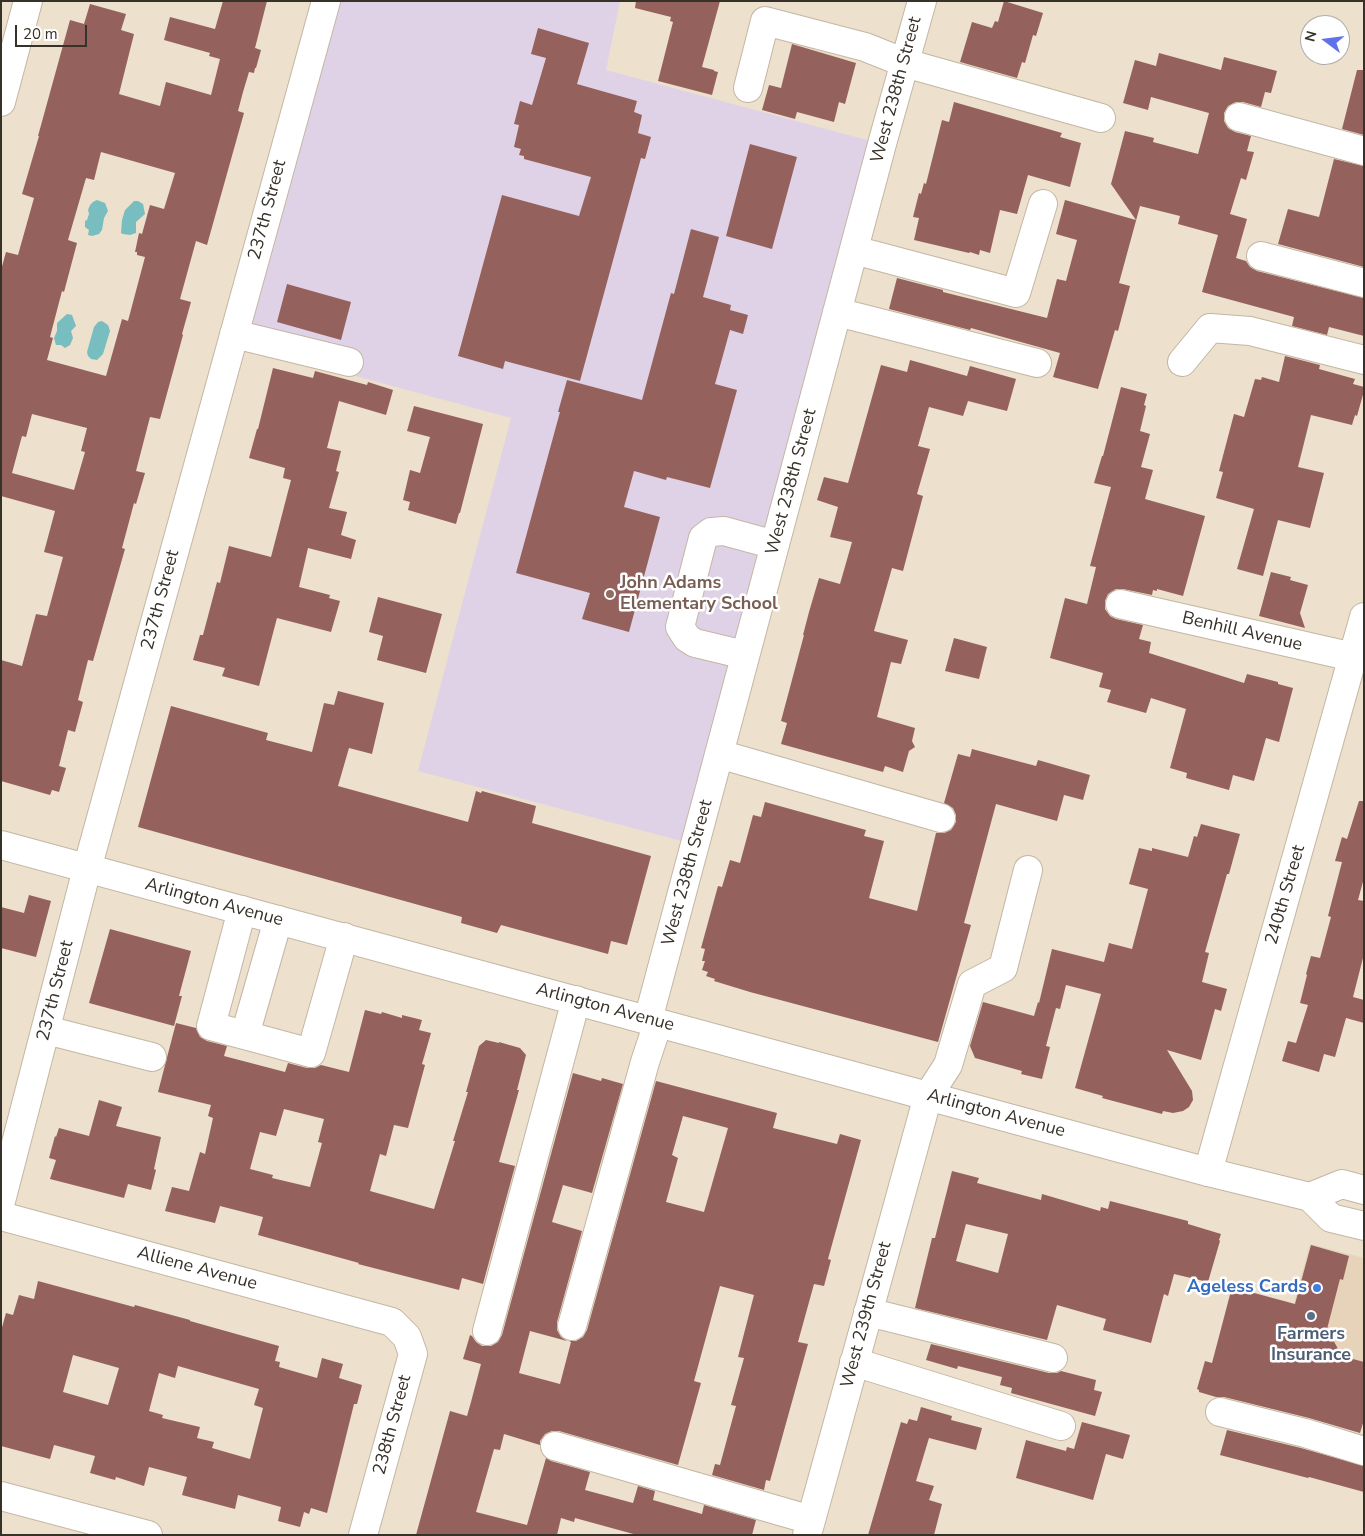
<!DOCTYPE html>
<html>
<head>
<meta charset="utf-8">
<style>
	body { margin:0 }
	#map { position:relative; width:1365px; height:1536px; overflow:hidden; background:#ede0cd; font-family:"Nunito Sans",sans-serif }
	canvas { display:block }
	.frame { position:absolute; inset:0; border:2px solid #363129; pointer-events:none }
	.north { position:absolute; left:1300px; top:15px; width:50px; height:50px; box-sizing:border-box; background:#fff; border:1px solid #afada9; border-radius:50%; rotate:285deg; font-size:14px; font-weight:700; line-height:20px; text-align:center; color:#363129 }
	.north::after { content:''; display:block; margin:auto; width:18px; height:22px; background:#6171e9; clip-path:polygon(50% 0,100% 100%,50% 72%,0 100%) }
	.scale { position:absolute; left:15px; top:25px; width:72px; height:22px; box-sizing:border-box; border:2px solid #363129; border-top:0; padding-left:6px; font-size:15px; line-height:18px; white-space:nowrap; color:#363129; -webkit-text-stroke:4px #fff; paint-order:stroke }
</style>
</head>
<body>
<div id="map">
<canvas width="1365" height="1536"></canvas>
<div class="frame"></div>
<div class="north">N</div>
<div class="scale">20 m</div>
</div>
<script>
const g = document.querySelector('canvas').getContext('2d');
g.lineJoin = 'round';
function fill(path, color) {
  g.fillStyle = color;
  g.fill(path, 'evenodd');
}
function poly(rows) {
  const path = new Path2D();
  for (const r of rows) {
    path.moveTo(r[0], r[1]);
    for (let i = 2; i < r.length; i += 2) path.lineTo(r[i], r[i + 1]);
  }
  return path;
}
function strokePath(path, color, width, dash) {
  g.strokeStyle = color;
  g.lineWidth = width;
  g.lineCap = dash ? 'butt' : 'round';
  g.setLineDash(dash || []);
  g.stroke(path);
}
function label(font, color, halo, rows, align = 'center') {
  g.font = font + ' "Nunito Sans",sans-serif';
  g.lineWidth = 5;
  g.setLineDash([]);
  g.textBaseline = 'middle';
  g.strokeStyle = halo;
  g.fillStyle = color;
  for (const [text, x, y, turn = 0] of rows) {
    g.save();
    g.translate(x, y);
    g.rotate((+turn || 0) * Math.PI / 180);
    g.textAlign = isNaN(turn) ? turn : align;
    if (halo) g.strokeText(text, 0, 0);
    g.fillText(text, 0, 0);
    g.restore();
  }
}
fill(poly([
	[1310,1244,1364,1258,1364,1401,1274,1377]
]), '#e6d3ba');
fill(poly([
	[329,1,620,1,606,70,882,144,685,842,418,771,511,418,237,344]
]), '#e0d2e6');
fill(poly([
	[97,200,105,203,108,211,104,218,102,230,99,234,92,236,88,235,89,230,85,227,85,221,87,220,89,214,88,210,90,205,93,202],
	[134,201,138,201,143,204,145,214,136,222,136,233,130,235,123,234,121,233,122,220,125,210],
	[67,314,72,315,76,326,71,331,73,338,70,345,65,348,61,345,56,345,54,338,57,331,57,323],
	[102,321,108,325,110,331,103,354,97,360,91,359,88,356,87,352,94,327,98,322]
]), '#78bdbf');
fill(poly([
	[223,1,267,1,255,48,261,50,256,68,255,68,254,73,249,72,243,92,238,111,244,113,207,245,196,241,180,299,191,302,182,334,183,335,160,419,150,417,136,471,145,473,136,504,134,503,122,548,125,549,93,661,88,660,78,700,83,702,75,732,68,730,59,766,66,768,59,792,52,790,50,795,1,781,1,660,22,666,36,614,47,616,63,557,44,552,55,511,1,496,1,270,6,252,18,255,34,198,22,194,39,136,38,136,70,20,84,24,90,4,126,14,121,30,134,34,119,94,160,106,166,82,211,95,220,59,209,56,210,53,164,40,170,17,215,29],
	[101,152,175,173,164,209,150,205,142,234,139,233,135,252,137,252,137,255,145,257,128,321,122,319,106,376,47,360,53,338,50,337,62,291,64,292,77,243,68,240,86,178,94,180],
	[32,414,87,428,81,451,85,452,74,490,12,473,22,436,26,437],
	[636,1,720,1,702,67,714,70,714,71,718,72,712,95,658,81,673,22,670,21,671,17,635,8],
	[1004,1,1043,13,1036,36,1033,35,1025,63,1022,62,1017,78,960,62,972,22,992,28,995,21,998,22],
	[538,28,589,43,577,84,637,101,634,112,642,115,638,133,651,137,645,159,641,158,580,381,505,361,503,369,458,356,502,195,579,216,591,177,524,159,524,156,519,155,521,149,514,147,519,125,514,124,520,101,532,105,546,58,531,54],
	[792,44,856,63,845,104,839,102,834,122,797,112,795,119,762,110,769,85,781,88],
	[1159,53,1221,70,1224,57,1277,71,1271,93,1265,92,1261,107,1243,102,1236,102,1228,106,1224,113,1224,121,1228,128,1235,132,1251,136,1247,151,1254,152,1246,180,1241,178,1230,214,1247,219,1236,258,1246,261,1250,267,1257,271,1364,298,1364,336,1329,327,1327,335,1292,326,1294,317,1202,292,1218,235,1178,224,1180,216,1140,206,1119,283,1130,286,1118,331,1115,330,1098,389,1053,377,1060,353,971,328,970,330,889,309,897,278,943,290,943,292,1047,318,1057,279,1066,281,1077,240,1056,234,1065,200,1136,220,1111,184,1125,131,1154,138,1153,142,1198,154,1209,113,1151,97,1148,110,1123,103,1135,60,1156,66],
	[1357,70,1364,70,1364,135,1342,129],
	[954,102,1062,133,1060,137,1081,143,1070,187,1028,175,1017,214,1000,210,990,253,980,250,979,255,970,252,969,253,914,240,919,218,913,217,919,193,921,194,924,183,926,184,942,120,949,122],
	[750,144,797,157,772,249,726,236],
	[1334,159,1364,166,1364,267,1278,244,1288,209,1319,217],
	[691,229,719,237,703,297,731,305,730,310,748,315,743,334,730,330,715,384,737,390,710,488,667,477,666,480,634,471,624,507,660,517,629,632,582,619,590,593,516,573,560,412,558,412,567,380,642,400,671,293,674,294],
	[287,284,351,302,341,340,277,322],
	[1285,356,1320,365,1319,369,1355,379,1353,384,1364,387,1364,391,1357,416,1355,415,1352,425,1311,415,1298,467,1324,473,1310,528,1278,520,1263,576,1237,569,1254,509,1216,498,1223,472,1219,471,1234,414,1244,417,1255,379,1261,380,1262,377,1279,382],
	[910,360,967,376,970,366,1016,379,1007,411,968,401,963,416,929,407,918,446,930,449,917,494,923,496,903,571,892,568,874,631,908,640,901,664,891,662,877,717,915,728,912,741,915,747,909,751,903,772,885,766,883,772,781,744,787,723,781,721,804,635,803,635,809,612,819,578,840,584,852,542,830,537,838,507,817,500,824,477,848,483,881,365,907,372],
	[273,368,313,378,315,371,367,385,368,382,393,390,386,415,339,401,327,448,341,451,336,471,339,472,329,508,347,512,341,535,356,540,351,559,308,548,299,587,330,595,329,598,340,601,331,632,277,618,259,686,222,676,225,668,193,660,200,635,203,635,217,582,220,583,229,546,271,557,291,480,283,478,285,468,249,458,257,429,258,429],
	[1121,387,1147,394,1144,405,1146,406,1140,431,1150,434,1141,467,1153,470,1145,499,1205,516,1183,596,1157,589,1157,591,1153,590,1152,595,1123,589,1116,589,1108,594,1105,601,1105,609,1110,616,1116,619,1143,625,1139,639,1151,642,1149,653,1244,683,1247,674,1278,682,1278,684,1293,688,1279,742,1266,738,1254,781,1233,775,1229,790,1186,778,1187,773,1170,768,1186,709,1151,698,1146,713,1107,702,1111,690,1099,687,1103,673,1050,658,1065,598,1087,604,1096,567,1090,566,1111,487,1094,483,1102,456,1103,456],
	[414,406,483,424,460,513,459,513,456,524,408,510,410,502,403,500,410,470,420,473,430,437,407,431],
	[1271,572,1291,577,1290,580,1308,585,1300,613,1305,628,1259,616],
	[378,597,442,614,426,673,377,660,383,636,369,632],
	[954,638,987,647,979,679,945,671],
	[338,691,384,703,372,754,349,748,338,786,468,822,476,791,481,793,482,791,536,806,532,823,651,856,627,945,611,941,608,954,501,925,497,933,461,923,462,917,138,827,171,706,268,733,266,740,312,752,324,703,334,705],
	[972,749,1036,766,1038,760,1090,775,1083,800,1064,795,1057,821,996,804,964,923,971,925,938,1042,750,992,714,981,715,979,706,976,708,972,702,970,705,961,702,961,705,949,701,948,718,886,722,887,730,860,740,863,753,815,761,817,765,802,866,830,864,836,884,841,869,898,917,911,936,833,944,833,951,830,956,822,956,815,953,808,944,803,958,754,970,757],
	[1359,801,1364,801,1364,878,1358,900,1364,901,1364,954,1353,997,1364,1000,1364,1023,1346,1018,1335,1057,1324,1054,1319,1072,1282,1061,1288,1041,1296,1043,1308,1005,1300,1003,1307,975,1306,974,1311,956,1320,958,1331,917,1328,916,1342,862,1335,861,1342,837,1347,839],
	[1201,824,1240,834,1229,874,1227,874,1205,952,1209,953,1202,982,1227,989,1221,1011,1215,1009,1201,1060,1167,1050,1192,1091,1193,1100,1189,1107,1183,1111,1173,1113,1163,1111,1162,1114,1102,1098,1103,1096,1075,1088,1101,994,1066,985,1060,1009,1056,1008,1046,1046,1050,1047,1042,1079,1021,1074,1022,1071,975,1058,970,1046,983,1002,1034,1016,1038,1002,1039,1003,1052,949,1104,962,1109,943,1132,949,1148,889,1129,884,1139,848,1152,851,1152,848,1188,857,1194,836,1197,837],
	[29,895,51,901,36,957,1,948,1,907,24,913],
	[110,929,191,951,179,996,182,996,174,1026,89,1003],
	[365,1010,381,1014,382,1012,402,1018,402,1015,422,1020,419,1030,431,1033,422,1064,425,1065,408,1128,394,1125,386,1156,380,1154,370,1191,434,1209,455,1141,453,1141,468,1092,466,1092,479,1046,486,1040,499,1043,499,1042,520,1048,526,1055,517,1090,519,1090,499,1162,515,1166,483,1284,462,1278,459,1290,358,1264,359,1263,258,1235,263,1217,220,1206,215,1223,165,1211,172,1187,189,1191,200,1152,205,1154,213,1118,208,1116,211,1105,158,1092,176,1023,196,1028,200,1037,207,1041,227,1046,224,1056,285,1072,288,1063,307,1068,315,1068,321,1065,349,1072],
	[284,1109,324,1119,318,1142,322,1143,310,1187,272,1178,273,1175,250,1169,260,1132,276,1136],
	[573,1073,601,1081,602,1078,623,1084,592,1193,563,1185,552,1222,582,1231,557,1322,557,1330,561,1337,567,1341,530,1331,519,1373,560,1384,571,1342,569,1341,576,1341,583,1337,587,1330,656,1081,777,1113,773,1128,837,1144,840,1134,861,1140,828,1259,831,1260,824,1286,814,1284,798,1342,808,1344,770,1481,766,1480,764,1490,712,1475,715,1464,720,1465,736,1406,731,1405,744,1358,738,1357,754,1295,720,1286,694,1381,701,1383,678,1465,559,1431,552,1431,545,1434,540,1441,540,1445,504,1434,500,1450,494,1449,476,1512,527,1525,546,1458,551,1461,590,1472,585,1490,633,1503,638,1486,655,1491,653,1500,702,1514,704,1505,756,1520,752,1535,637,1535,575,1518,574,1522,561,1518,557,1535,416,1535,450,1411,467,1416,471,1402,481,1364,463,1359,470,1335,472,1336,476,1342,482,1346,491,1346,498,1342,502,1335],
	[683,1116,728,1128,704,1212,666,1202,678,1158,672,1155],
	[99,1100,122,1107,116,1126,161,1137,154,1169,156,1170,151,1190,128,1184,124,1198,50,1179,56,1160,49,1158,55,1136,56,1137,59,1128,89,1136],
	[952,1171,979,1178,977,1183,1041,1200,1042,1194,1100,1211,1101,1207,1108,1209,1110,1201,1188,1221,1188,1224,1221,1234,1219,1240,1220,1241,1208,1282,1174,1274,1168,1296,1164,1294,1151,1343,1103,1330,1106,1319,1057,1305,1047,1340,915,1308,932,1238,935,1238],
	[966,1224,1008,1234,998,1273,956,1261],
	[1311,1245,1349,1256,1343,1280,1340,1279,1327,1329,1342,1356,1364,1362,1364,1420,1360,1433,1309,1418,1224,1397,1216,1397,1199,1392,1199,1390,1197,1389,1205,1361,1212,1363,1232,1287,1295,1304],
	[38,1281,134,1307,135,1305,190,1320,190,1321,279,1346,275,1361,280,1362,279,1367,317,1378,322,1358,343,1364,339,1378,362,1385,357,1404,354,1404,327,1513,311,1508,309,1514,304,1512,300,1527,278,1521,281,1507,238,1495,235,1509,182,1495,187,1477,149,1467,144,1486,116,1477,115,1480,90,1473,95,1456,54,1445,50,1459,1,1446,1,1331,6,1313,13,1315,19,1295,34,1299],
	[73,1355,119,1368,108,1405,63,1392],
	[178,1366,259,1389,254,1405,263,1408,250,1459,212,1448,214,1442,197,1438,200,1427,162,1418,163,1415,149,1411,159,1373,175,1378],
	[931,1344,1049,1373,1057,1373,1061,1371,1096,1380,1094,1390,1102,1392,1095,1416,1011,1393,1012,1388,1000,1385,1002,1377,958,1366,957,1369,926,1360],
	[921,1407,952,1416,951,1420,982,1428,976,1450,929,1438,916,1481,934,1486,929,1500,942,1504,934,1535,868,1535,901,1422,907,1424,909,1419,917,1421],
	[1082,1422,1130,1435,1123,1459,1106,1454,1093,1500,1016,1478,1026,1440,1066,1451,1067,1447,1074,1449],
	[1227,1430,1301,1448,1364,1466,1364,1492,1309,1477,1308,1478,1220,1455]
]), '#95615c');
const minor = poly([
	[748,88,765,21,865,47,905,63,1101,118],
	[1,102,28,1],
	[1239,117,1364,151],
	[854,250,1016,293,1043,204],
	[1261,256,1364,283],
	[837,312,1037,363],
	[234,334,349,362],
	[1182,362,1210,328,1250,331,1364,360],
	[1120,604,1353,657,1364,657],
	[745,655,695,643,687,638,680,627,703,538,711,532,724,531,775,545],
	[719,754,941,818],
	[242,910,211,1026,311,1053,344,937],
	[648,1020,882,144,922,1],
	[46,1030,152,1057],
	[245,1035,278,920],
	[1208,1172,1364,617],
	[1,1201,87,869,326,1],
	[1,1216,392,1322,407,1337,413,1354,363,1535],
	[868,1312,1053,1358],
	[572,1326,645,1062,658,1023],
	[487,1331,576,1000],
	[854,1362,1061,1426],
	[1220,1412,1305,1433,1364,1451],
	[555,1446,811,1520],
	[1,1496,148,1535],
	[807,1535,928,1096,948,1065,972,984,1003,968,1028,870]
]);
const major = poly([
	[1,845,1208,1172,1310,1197,1331,1218,1364,1226],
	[1310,1197,1342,1184,1364,1190]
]);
strokePath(minor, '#c3b6a4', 30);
strokePath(major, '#c3b6a4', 30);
strokePath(minor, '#fff', 28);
strokePath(major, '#fff', 28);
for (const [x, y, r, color] of [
	[610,594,5,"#8d6e63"],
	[1317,1288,5,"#3f7fe0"],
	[1311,1316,5,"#5c6f8a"]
]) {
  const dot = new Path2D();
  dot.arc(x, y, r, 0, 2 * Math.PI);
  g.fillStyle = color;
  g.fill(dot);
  strokePath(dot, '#fff', 2);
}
label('18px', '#363129', '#fff', [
	["West 238th Street",897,90,-75],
	["237th Street",268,210,-75],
	["West 238th Street",792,482,-75],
	["237th Street",161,600,-75],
	["Benhill Avenue",1242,632,13],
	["West 238th Street",688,873,-75],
	["240th Street",1286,895,-74],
	["Arlington Avenue",214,903,15],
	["237th Street",56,991,-76],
	["Arlington Avenue",605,1008,15],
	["Arlington Avenue",996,1114,15],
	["Alliene Avenue",197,1269,15],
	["West 239th Street",867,1315,-75],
	["238th Street",393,1425,-75]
]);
label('bold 18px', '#785e54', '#fff', [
	["John Adams",620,584],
	["Elementary School",620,605]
], 'left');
label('bold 18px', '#366cbe', '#fff', [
	["Ageless Cards",1307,1288]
], 'right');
label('bold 18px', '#4e5e75', '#fff', [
	["Farmers",1311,1335],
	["Insurance",1311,1356]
]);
</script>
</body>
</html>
